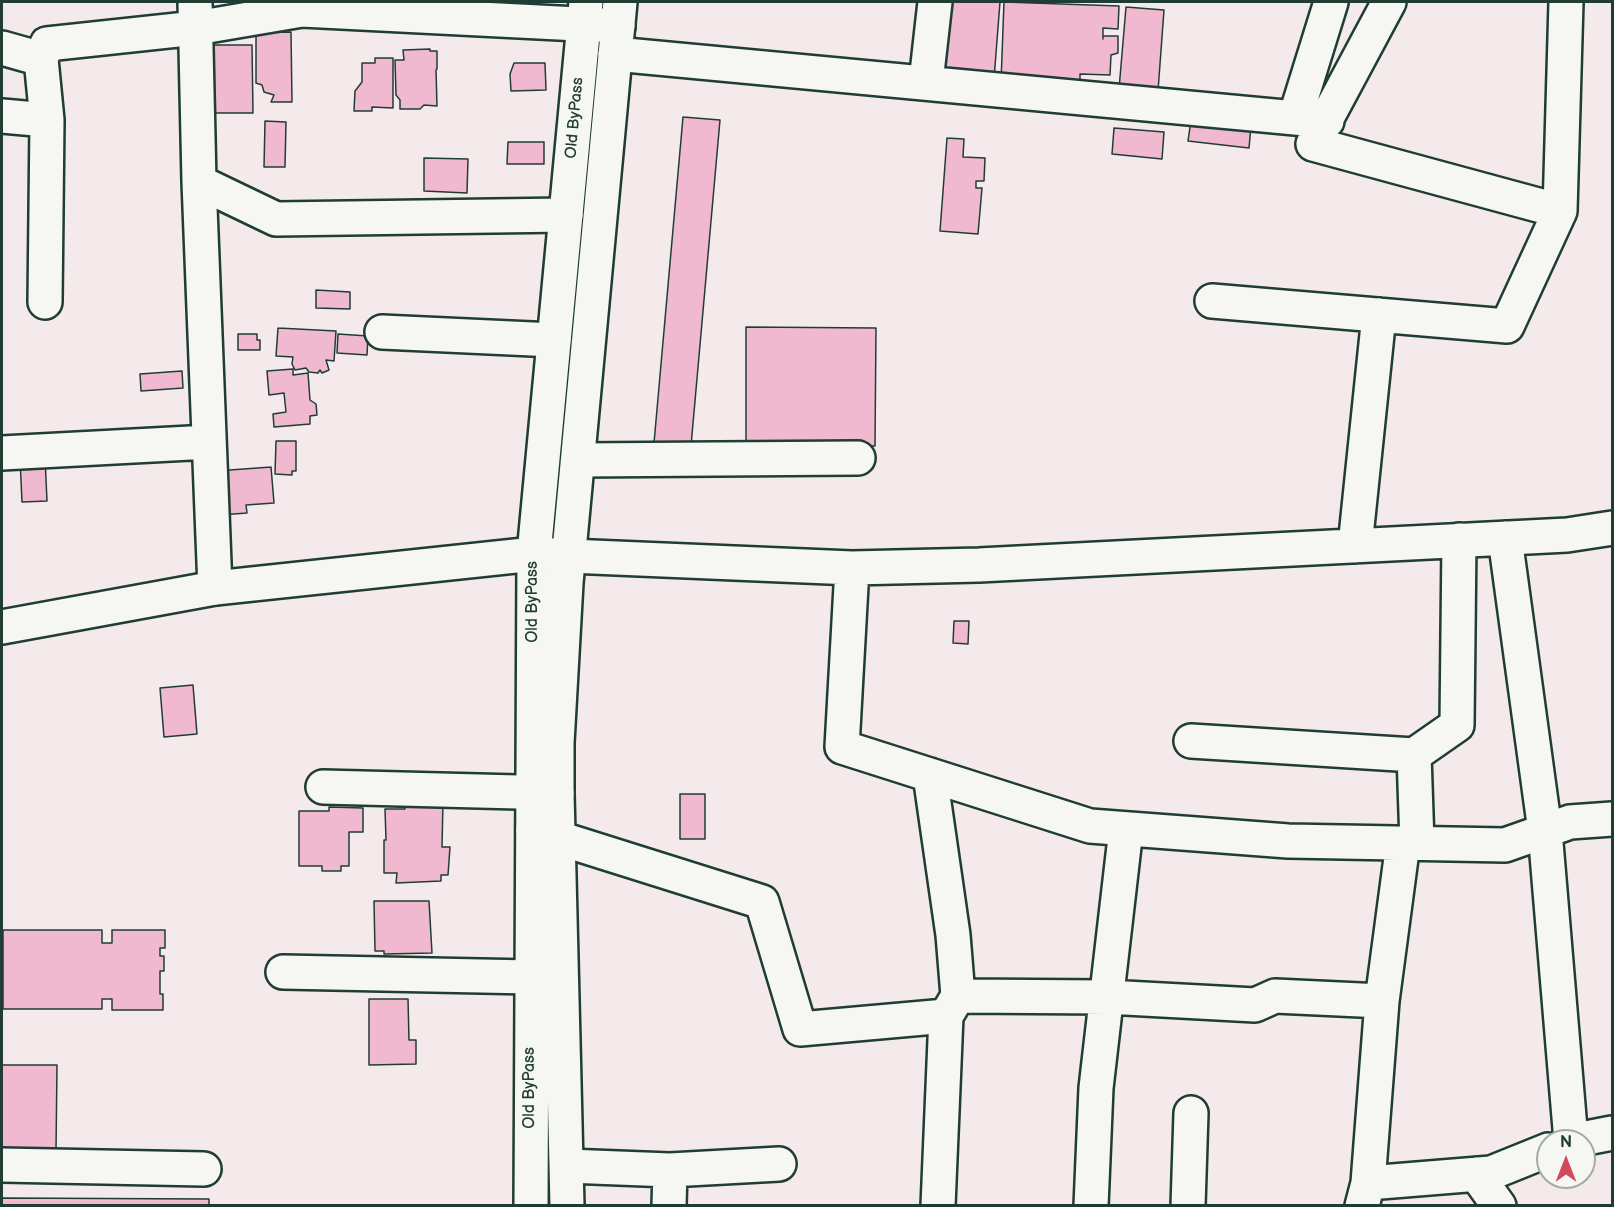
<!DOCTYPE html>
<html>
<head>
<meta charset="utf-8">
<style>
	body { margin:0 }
	#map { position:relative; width:1614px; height:1207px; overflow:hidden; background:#f5eaeb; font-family:"Balsamiq Sans",sans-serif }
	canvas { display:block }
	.frame { position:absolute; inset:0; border:3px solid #1f3d34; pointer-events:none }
	.north { position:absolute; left:1536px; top:1129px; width:60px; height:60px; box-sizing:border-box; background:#f6f6f2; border:2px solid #a0aca6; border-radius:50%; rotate:0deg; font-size:16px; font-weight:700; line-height:24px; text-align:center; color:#1f3d34 }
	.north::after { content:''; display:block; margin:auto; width:21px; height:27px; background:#d1495b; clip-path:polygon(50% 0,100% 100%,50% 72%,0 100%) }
</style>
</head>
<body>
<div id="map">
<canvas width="1614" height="1207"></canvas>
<div class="frame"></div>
<div class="north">N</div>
</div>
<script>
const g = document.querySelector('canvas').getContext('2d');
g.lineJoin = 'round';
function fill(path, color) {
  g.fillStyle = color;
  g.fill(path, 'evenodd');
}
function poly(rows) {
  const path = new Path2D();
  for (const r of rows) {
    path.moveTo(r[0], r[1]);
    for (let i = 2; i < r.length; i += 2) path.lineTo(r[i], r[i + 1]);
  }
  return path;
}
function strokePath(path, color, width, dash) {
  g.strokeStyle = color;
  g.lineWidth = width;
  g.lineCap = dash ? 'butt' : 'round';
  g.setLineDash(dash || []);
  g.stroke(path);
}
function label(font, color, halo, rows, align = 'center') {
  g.font = font + ' "Balsamiq Sans",sans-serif';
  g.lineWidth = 4.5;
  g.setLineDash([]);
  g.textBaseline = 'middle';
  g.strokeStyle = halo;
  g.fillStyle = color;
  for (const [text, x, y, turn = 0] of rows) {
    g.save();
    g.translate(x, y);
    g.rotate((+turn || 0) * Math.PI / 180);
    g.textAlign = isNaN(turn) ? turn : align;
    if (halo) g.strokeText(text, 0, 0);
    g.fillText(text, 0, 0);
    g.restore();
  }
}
const building = poly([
	[946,2,1000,2,994,79,942,71,946,2],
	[1004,2,1119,6,1118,29,1103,28,1103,39,1103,36,1118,36,1118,53,1111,55,1110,75,1080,74,1080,83,1060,87,1056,78,1040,77,1040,84,1001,82,1004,2],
	[1126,7,1164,10,1158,91,1119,89,1126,7],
	[291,32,292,102,271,102,274,95,264,92,262,85,256,83,256,33,291,32],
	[205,45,252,45,253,113,206,113,205,45],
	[430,49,430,51,437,51,437,69,436,70,437,106,424,105,420,109,400,109,400,100,396,95,395,60,404,60,403,50,430,49],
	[375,58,393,58,393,108,372,107,372,111,354,111,355,91,362,82,362,63,375,63,375,58],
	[514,63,545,63,546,90,511,91,510,74,514,63],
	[683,117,720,120,691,446,654,443,683,117],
	[1191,120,1251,126,1249,148,1188,141,1191,120],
	[265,121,286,122,285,167,264,167,265,121],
	[1114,128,1164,132,1162,159,1112,154,1114,128],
	[947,138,964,139,963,157,985,158,984,181,976,181,976,188,982,188,978,234,940,231,947,138],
	[508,142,544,142,544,164,507,164,508,142],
	[424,158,468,159,467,193,424,191,424,158],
	[316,290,350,292,350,309,316,308,316,290],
	[746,327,876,328,875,446,746,445,746,327],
	[278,328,336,331,334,361,326,360,329,370,322,373,320,370,318,373,309,372,306,368,295,370,292,364,293,357,276,356,278,328],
	[238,334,257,334,257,340,260,340,260,350,238,350,238,334],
	[338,334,368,336,367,355,337,353,338,334],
	[293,369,293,375,308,373,310,400,316,404,317,415,310,416,310,424,274,427,273,414,286,412,284,393,269,395,267,371,293,369],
	[182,371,183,388,141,391,140,374,182,371],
	[276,441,296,441,296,471,292,471,292,475,275,474,276,441],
	[45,457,47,501,22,502,20,459,45,457],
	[271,467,274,503,246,505,247,513,220,515,216,471,271,467],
	[954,621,969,621,968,644,953,643,954,621],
	[193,685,197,734,164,737,160,688,193,685],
	[680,794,705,794,705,839,680,839,680,794],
	[443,802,442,847,450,847,448,875,441,875,441,881,396,883,397,873,384,873,384,840,386,840,385,809,405,809,404,803,443,802],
	[329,807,363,808,363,832,349,832,349,866,341,866,341,871,322,871,322,866,299,866,299,811,329,811,329,807],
	[374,901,429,901,432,953,384,954,384,951,375,951,374,901],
	[3,930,102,930,102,943,112,943,112,930,165,930,165,948,160,948,160,956,164,956,164,971,160,971,160,994,163,994,163,1010,112,1010,112,999,102,999,102,1009,3,1009,3,930],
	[369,999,408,999,409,1040,416,1040,416,1064,369,1065,369,999],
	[2,1065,57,1065,56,1151,2,1151,2,1065],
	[2,1198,209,1199,209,1206,2,1206,2,1198]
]);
fill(building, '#f1b9cf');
strokePath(building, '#1f3d34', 1.5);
const minor = poly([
	[195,2,199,182,215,588],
	[1389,2,1313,144,1560,211],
	[2,48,41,59],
	[615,54,1327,121],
	[926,82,935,2],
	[2,116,47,120],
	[1295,118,1331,2],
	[199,182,276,219,566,215],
	[1212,301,1507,326,1560,211,1566,2],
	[45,302,47,120,41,59,47,44,196,28,302,10,618,26],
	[382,332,554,340],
	[2,453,209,442],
	[578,460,858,458],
	[1505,538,1545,831,1571,1141],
	[1355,546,1379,315],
	[569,556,852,568,979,565,1567,535,1612,528],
	[852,568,842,747,1090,826,1288,841,1505,845,1570,822,1612,819],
	[1191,741,1414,755,1457,725,1459,540],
	[1414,755,1417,843],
	[930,775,953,935,958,996],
	[323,787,557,793],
	[533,830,762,902,800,1029,946,1016,958,996,1107,997,1255,1005,1275,996,1382,1001],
	[283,972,531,977],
	[1571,1141,1612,1133],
	[2,1165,204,1169],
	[567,1166,670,1170,779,1164],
	[1476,1174,1499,1206],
	[1368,1183,1382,1001,1403,843],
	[669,1206,670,1170],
	[938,1206,946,1016],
	[1091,1206,1096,1088,1126,829],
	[1188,1206,1191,1113],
	[1362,1206,1368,1183,1491,1173,1548,1150]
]);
const major = poly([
	[2,627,215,588,534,554,556,555],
	[531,1206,534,554,586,2],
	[567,1206,557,793,557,743,566,583,620,2]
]);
strokePath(minor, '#1f3d34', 38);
strokePath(major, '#1f3d34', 38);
strokePath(minor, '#f6f6f2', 33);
strokePath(major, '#f6f6f2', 33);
label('16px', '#1f3d34', '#f6f6f2', [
	["Old ByPass",575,118,-85],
	["Old ByPass",533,602,-90],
	["Old ByPass",530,1088,-90]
]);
</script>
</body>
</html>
